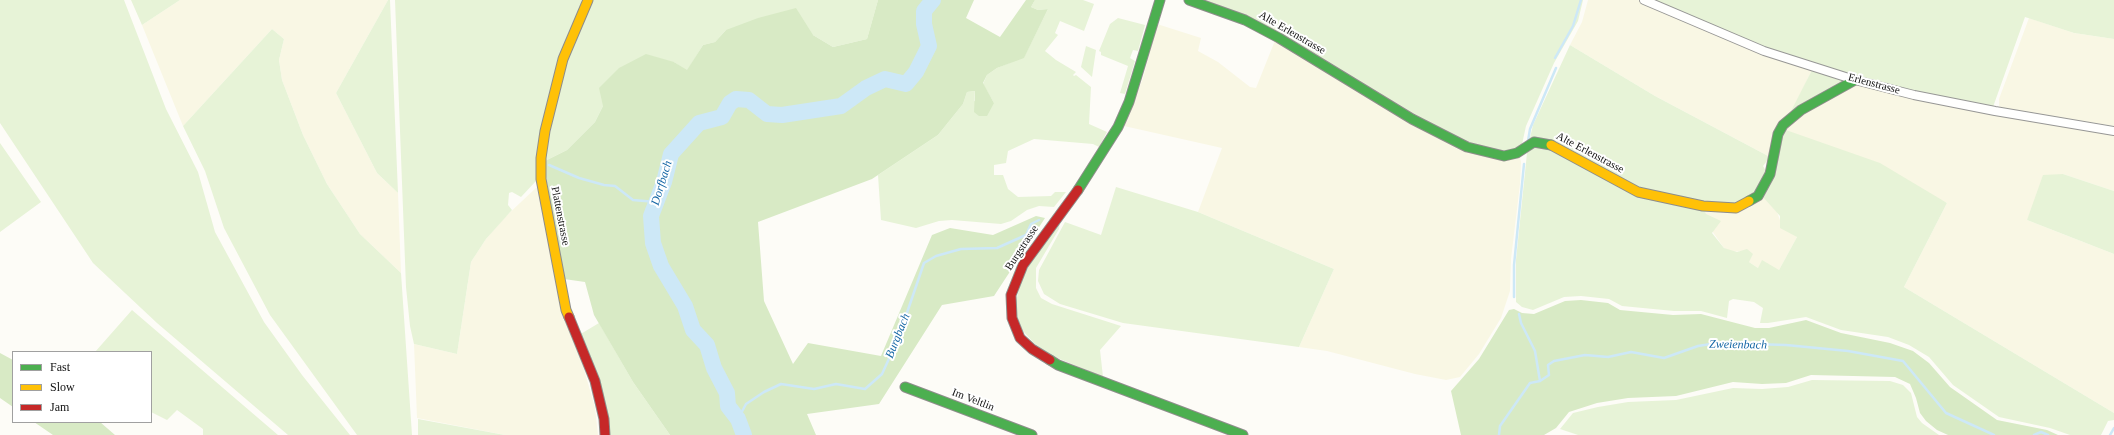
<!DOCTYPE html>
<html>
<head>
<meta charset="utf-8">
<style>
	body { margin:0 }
	#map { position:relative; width:2114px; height:435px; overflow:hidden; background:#fdfcf7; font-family:Georgia,serif }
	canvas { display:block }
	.legend { position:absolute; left:12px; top:351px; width:140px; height:72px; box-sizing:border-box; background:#fff; border:1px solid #a0a0a0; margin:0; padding:5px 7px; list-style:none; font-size:12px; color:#111 }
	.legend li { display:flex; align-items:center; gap:8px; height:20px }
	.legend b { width:20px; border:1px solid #a0a0a0 }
</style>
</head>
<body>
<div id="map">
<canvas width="2114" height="435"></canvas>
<ul class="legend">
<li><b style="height:5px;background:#4caf50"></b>Fast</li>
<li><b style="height:5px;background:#ffc107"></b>Slow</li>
<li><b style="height:5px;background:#c62828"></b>Jam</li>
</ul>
</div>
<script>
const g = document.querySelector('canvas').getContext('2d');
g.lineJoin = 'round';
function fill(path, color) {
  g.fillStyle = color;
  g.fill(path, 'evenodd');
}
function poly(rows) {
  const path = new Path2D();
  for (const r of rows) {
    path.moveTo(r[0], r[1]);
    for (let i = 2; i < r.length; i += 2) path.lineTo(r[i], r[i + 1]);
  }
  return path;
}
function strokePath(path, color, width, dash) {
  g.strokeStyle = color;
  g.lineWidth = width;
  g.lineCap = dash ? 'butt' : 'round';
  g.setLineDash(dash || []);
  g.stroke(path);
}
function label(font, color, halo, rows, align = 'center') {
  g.font = font + ' Georgia,serif';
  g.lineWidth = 4;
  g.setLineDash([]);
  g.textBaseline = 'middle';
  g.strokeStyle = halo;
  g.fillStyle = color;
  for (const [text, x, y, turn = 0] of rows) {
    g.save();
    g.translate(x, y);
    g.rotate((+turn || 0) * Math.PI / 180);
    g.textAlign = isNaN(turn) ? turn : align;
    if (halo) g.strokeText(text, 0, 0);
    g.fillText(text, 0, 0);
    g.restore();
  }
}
fill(poly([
	[180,0,388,0,336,93,377,173,398,193,401,273,360,234,327,184,303,135,282,80,279,60,284,39,272,29,183,126,142,25],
	[1588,0,1638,0,1678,18,1812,70,1770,157,1655,96,1570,45,1582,22],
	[2029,18,2074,33,2114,39,2114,126,2001,108,1999,106,1999,99],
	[1157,24,1201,38,1198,51,1218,62,1250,87,1256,88,1276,38,1519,154,1521,162,1520,184,1511,259,1510,291,1501,318,1479,354,1460,377,1446,380,1415,374,1327,351,1299,347,1334,269,1198,212,1222,148,1124,126,1143,78],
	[1856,84,2114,133,2114,191,2063,174,2027,220,2114,254,2114,413,1904,287,1947,203,1783,129,1789,122],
	[538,186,565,321,583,366,595,408,598,435,505,435,417,418,414,344,457,354,471,262,486,239,504,218],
	[1764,197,1777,212,1781,223,1797,237,1779,270,1758,268,1749,262,1744,251,1730,252,1724,248,1703,218,1703,208]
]), '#f9f7e4');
fill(poly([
	[0,0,124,0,166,109,198,172,215,232,264,322,302,375,350,435,288,435,157,323,93,263,0,123],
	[131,0,180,0,142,25],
	[388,0,390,0,398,193,377,173,336,93],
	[395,0,582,0,536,181,521,197,512,192,509,193,508,205,512,210,486,239,471,262,457,354,414,344,410,326,406,287],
	[591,0,878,0,867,39,833,47,813,35,726,30,715,42,703,45,687,71,674,62,603,106,595,122,567,150,545,161,548,141,566,63],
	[1035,0,1083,0,1094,4,1084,31,1060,21,1055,33,1058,35,1045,51,1056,60,1076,72,1073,75,1074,76,1076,75,1091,87,1089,124,1107,132,1099,147,1093,144,1034,139,1008,151,1006,163,994,165,994,175,1003,175,1008,189,1018,197,1051,196,1055,192,1066,192,1054,207,1039,206,1027,210,1011,221,1001,224,952,220,939,221,916,228,881,220,878,175,938,135,963,104,967,92,975,91,974,101,994,103,983,84,987,75,997,68,1024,57,1048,9,1038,10,1031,7],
	[1203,0,1583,0,1578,21,1554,63,1526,126,1521,149,1511,154,1466,144],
	[1651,0,2114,0,2114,39,2074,33,2025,17,1993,107,1919,92,1814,64,1766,48],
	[1118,18,1145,25,1138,51,1133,50,1130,58,1135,61,1125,94,1120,93,1128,66,1101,55,1101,52,1099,51,1110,24],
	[272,29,284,39,279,60,282,80,303,135,327,184,360,234,401,273,412,435,357,435,270,315,224,228,205,171,183,126],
	[1570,45,1655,96,1770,157,1763,166,1767,173,1759,190,1729,206,1638,190,1548,141,1529,142,1533,125],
	[1086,46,1096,50,1092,77,1081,67],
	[1812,70,1843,79,1843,85,1788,117],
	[1783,129,1880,163,1947,203,1904,287,2114,413,2114,420,2108,421,2101,435,2070,435,2050,428,1999,417,1953,385,1929,357,1909,345,1888,337,1841,330,1806,317,1768,323,1760,323,1763,308,1754,302,1733,299,1729,301,1727,318,1701,311,1674,311,1622,306,1609,299,1581,296,1564,297,1533,310,1522,307,1516,302,1516,260,1527,153,1529,149,1546,144,1627,188,1703,208,1706,214,1721,221,1712,233,1724,248,1737,252,1747,249,1753,254,1749,262,1758,268,1762,260,1779,270,1797,237,1780,228,1780,216,1763,197],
	[0,143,41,202,0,232],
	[2063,174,2114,191,2114,254,2027,220,2043,175],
	[1116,187,1198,212,1334,269,1299,347,1123,323,1060,304,1044,294,1038,281,1039,270,1065,222,1101,235],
	[1060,221,1059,229,1036,268,1036,288,1041,298,1052,304,1121,326,1100,350,1103,377,1050,355,1034,343,1023,331,1017,317,1015,305,1022,278,1031,262],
	[132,310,278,435,203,435,203,429,177,410,167,420,151,412,151,352,95,352],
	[599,323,633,382,670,435,608,435,579,335],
	[1812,380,1890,381,1903,385,1911,393,1917,417,1922,423,1939,435,1578,435,1560,429,1573,413,1598,407,1628,402,1676,400,1733,388,1762,389,1788,387],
	[418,419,505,435,418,435]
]), '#e7f3d7');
fill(poly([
	[878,0,974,0,966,18,1000,37,1026,0,1035,0,1031,7,1038,10,1048,9,1024,58,997,68,987,75,983,83,994,103,987,116,979,116,974,112,975,91,967,92,963,104,938,135,872,179,758,222,764,301,793,364,808,343,881,356,932,235,950,228,993,235,1036,216,1045,218,994,296,942,305,879,404,807,414,816,435,670,435,633,382,594,315,585,282,564,279,546,177,545,161,567,150,595,122,603,106,599,88,619,68,646,54,674,62,687,70,703,45,715,42,726,30,758,18,796,8,813,35,833,47,867,39],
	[1581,300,1608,303,1620,310,1673,315,1701,314,1755,328,1769,328,1806,320,1841,333,1890,343,1913,351,1929,363,1950,387,1997,420,2047,430,2058,435,1948,435,1937,430,1926,421,1920,413,1916,398,1910,384,1895,377,1811,375,1786,383,1762,384,1733,382,1676,396,1628,398,1597,403,1569,412,1556,428,1544,435,1461,435,1451,391,1479,359,1509,310,1514,309,1522,313,1534,314,1565,301],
	[0,353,13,360,13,407,0,398],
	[34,422,100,422,115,435,53,435]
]), '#d8eac5');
strokePath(poly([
	[1555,58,1573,26,1581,0],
	[1528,141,1530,129,1556,68],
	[549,165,579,178,604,185,615,186,633,200,656,202],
	[1514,297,1514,265,1524,164],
	[1519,314,1521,323,1535,351,1540,381],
	[738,419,746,404,764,392,781,384,814,389,836,384,865,389,882,374,898,339,924,263,936,256,961,249,997,248,1026,235,1031,224,1039,220],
	[1499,435,1500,426,1530,383,1540,381,1549,375,1548,365,1554,361,1585,355,1608,357,1631,352,1664,358,1698,346,1717,343,1786,345,1848,351,1903,361,1946,413,1994,435],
	[2034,435,2041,432,2048,435],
	[2110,435,2114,428]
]), '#cde8f7', 2.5);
strokePath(poly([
	[744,435,738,419,728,406,727,393,714,368,707,345,693,330,685,306,661,266,653,243,651,216,664,182,671,154,699,123,722,117,730,103,736,99,749,100,767,114,782,115,841,106,866,88,885,79,906,84,916,72,929,46,924,24,924,11,933,0]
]), '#cde8f7', 16);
const street = poly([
	[1644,0,1764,51,1855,80,1914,95,1995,111,2114,131]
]);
const fast = poly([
	[1189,0,1245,20,1279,38,1412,119,1467,147,1504,156,1517,153,1534,142,1551,145],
	[1078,190,1118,127,1129,102,1160,0],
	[1749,201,1758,196,1770,174,1778,134,1783,125,1801,110,1855,80],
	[1050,360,1058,365,1243,435],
	[905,387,1032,435]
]);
const slow = poly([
	[1551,145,1638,192,1703,206,1736,208,1749,201],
	[569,317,566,310,541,179,541,158,545,131,563,59,588,0]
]);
const jam = poly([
	[569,317,595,381,604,419,605,435],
	[1050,360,1032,349,1020,338,1012,318,1011,295,1023,265,1078,190]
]);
strokePath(street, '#979795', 10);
strokePath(fast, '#8e8d8b', 11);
strokePath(slow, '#8e8d8b', 11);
strokePath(jam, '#8e8d8b', 11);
strokePath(street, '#fffffe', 8);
strokePath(fast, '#4caf50', 9);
strokePath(slow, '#ffc107', 9);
strokePath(jam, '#c62828', 9);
label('11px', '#111', '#fff', [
	["Alte Erlenstrasse",1292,33,30],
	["Erlenstrasse",1874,84,15],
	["Alte Erlenstrasse",1590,153,28],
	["Plattenstrasse",560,216,79],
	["Burgstrasse",1022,248,-57],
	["Im Veltlin",973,400,21]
]);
label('italic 12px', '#1768a6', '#fff', [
	["Dorfbach",662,183,-73],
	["Burgbach",898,336,-68],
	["Zweienbach",1738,345,1]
]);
</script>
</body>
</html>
